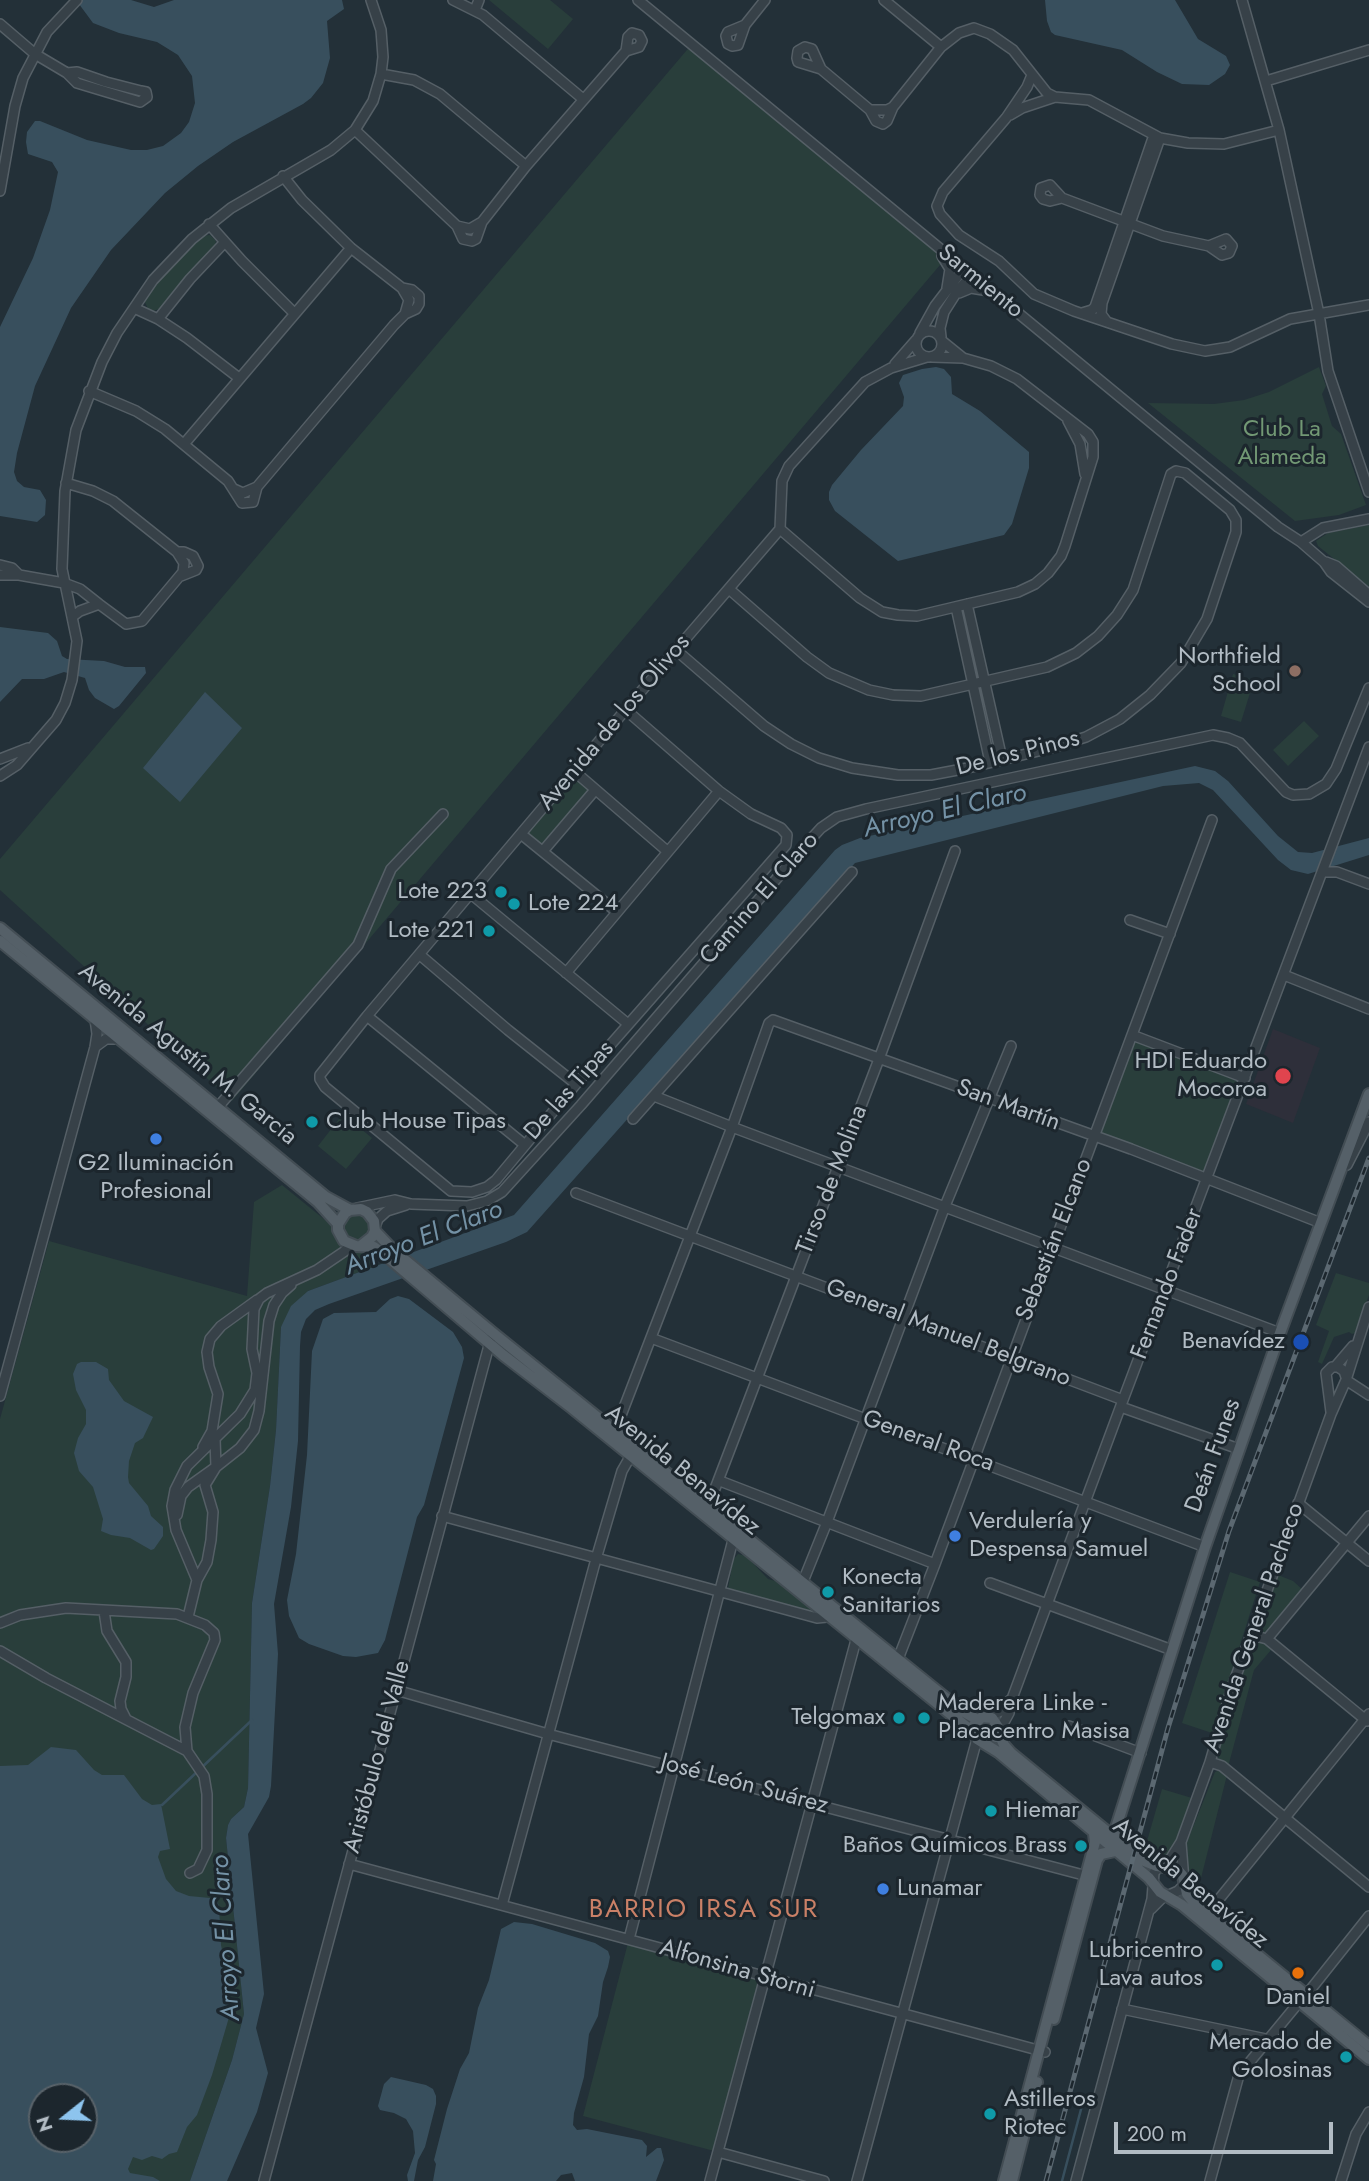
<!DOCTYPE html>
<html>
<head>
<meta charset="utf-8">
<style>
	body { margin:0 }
	#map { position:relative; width:1369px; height:2181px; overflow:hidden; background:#233038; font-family:Jost,sans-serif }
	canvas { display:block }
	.north { position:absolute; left:28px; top:2083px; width:70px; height:70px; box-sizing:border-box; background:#1c262d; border:2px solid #586269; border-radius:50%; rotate:252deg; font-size:19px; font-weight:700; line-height:28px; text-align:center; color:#b2bcc4 }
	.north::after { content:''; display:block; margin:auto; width:24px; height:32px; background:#8dc4ee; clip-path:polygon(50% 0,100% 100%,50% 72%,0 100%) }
	.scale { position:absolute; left:1114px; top:2122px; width:219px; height:32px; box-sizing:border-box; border:4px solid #b2bcc4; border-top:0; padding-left:9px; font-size:21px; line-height:24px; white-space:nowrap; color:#b2bcc4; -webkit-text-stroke:5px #1c262d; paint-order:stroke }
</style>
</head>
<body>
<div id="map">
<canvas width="1369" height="2181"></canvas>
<div class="north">N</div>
<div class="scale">200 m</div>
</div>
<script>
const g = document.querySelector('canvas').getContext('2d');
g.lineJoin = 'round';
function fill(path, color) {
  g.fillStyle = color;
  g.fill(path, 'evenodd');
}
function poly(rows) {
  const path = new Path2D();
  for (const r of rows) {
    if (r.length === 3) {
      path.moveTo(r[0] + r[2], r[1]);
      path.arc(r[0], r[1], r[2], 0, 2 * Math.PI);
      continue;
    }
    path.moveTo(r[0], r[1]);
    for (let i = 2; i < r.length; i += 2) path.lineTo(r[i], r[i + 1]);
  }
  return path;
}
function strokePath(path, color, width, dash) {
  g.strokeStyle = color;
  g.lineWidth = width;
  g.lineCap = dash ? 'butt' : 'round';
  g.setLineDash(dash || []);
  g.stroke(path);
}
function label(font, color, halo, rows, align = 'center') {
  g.font = font + ' Jost,sans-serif';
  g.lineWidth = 6;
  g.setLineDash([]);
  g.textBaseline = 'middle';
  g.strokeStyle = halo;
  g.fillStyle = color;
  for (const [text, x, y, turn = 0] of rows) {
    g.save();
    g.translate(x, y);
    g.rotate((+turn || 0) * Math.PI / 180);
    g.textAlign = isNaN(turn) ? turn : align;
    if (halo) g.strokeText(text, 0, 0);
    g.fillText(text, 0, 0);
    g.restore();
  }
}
fill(poly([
	[1273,1029,1320,1048,1293,1123,1246,1104]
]), '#2e2f3a');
fill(poly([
	[489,0,550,0,573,19,548,49],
	[692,44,951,252,232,1101,0,890,0,859],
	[210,235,216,241,215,246,162,308,153,311,148,309,144,300,170,267,201,236],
	[1319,367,1326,386,1322,394,1332,426,1341,434,1366,505,1339,515,1295,521,1148,403,1214,404,1244,400,1269,392],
	[1369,525,1369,587,1318,546,1316,541,1328,533],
	[1233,674,1254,680,1241,722,1221,716],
	[1304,721,1319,736,1288,766,1273,750],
	[574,771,595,790,543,851,521,834],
	[1136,1040,1239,1081,1205,1172,1099,1133,1134,1041],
	[343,1114,372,1138,346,1169,318,1146],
	[282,1185,330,1224,339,1244,348,1249,365,1251,379,1265,308,1291,281,1327,276,1430,270,1486,252,1603,248,1788,244,1807,231,1819,228,1825,226,1838,244,2014,232,2060,190,2181,0,2181,0,1419,49,1241,247,1296,254,1202],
	[42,2097,84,2097,84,2139,42,2139],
	[357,1227,14],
	[1336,1273,1369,1283,1369,1295,1355,1333,1352,1334,1349,1332,1334,1337,1322,1364,1318,1362,1329,1331,1316,1325],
	[738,1554,746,1556,768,1579,779,1582,814,1612,811,1613,728,1589,733,1560],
	[1230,1572,1260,1582,1212,1733,1182,1723],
	[1278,1575,1293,1581,1303,1590,1267,1634,1259,1630],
	[1258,1643,1264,1643,1271,1650,1254,1670,1228,1767,1219,1759,1217,1754,1252,1646],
	[1222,1769,1227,1775,1197,1894,1194,1895,1188,1883,1187,1842,1215,1772],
	[1162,1789,1192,1798,1177,1845,1172,1851,1155,1862,1143,1855],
	[629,1939,764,1977,718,2152,583,2116]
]), '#293e3b');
fill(poly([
	[76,0,131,0,154,7,174,0,342,0,344,9,327,21,330,58,323,83,311,98,303,104,233,142,198,166,165,193,111,250,71,308,35,386,17,453,14,472,17,481,24,487,40,490,46,500,45,515,37,522,0,516,0,327,33,258,50,210,58,172,52,162,28,154,26,142,27,132,35,121,40,121,87,140,131,150,147,150,163,146,181,133,189,122,195,103,192,76,178,55,157,42,119,33,93,23],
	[1045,0,1175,0,1198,39,1226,56,1230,65,1225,74,1209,85,1182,84,1157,72,1122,50,1055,35,1051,32,1047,21],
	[936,367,944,369,951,377,952,394,980,411,1029,452,1029,468,1012,524,1004,535,898,561,835,511,829,500,829,492,832,485,861,450,903,406,904,397,899,383,903,375,922,369],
	[0,627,48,633,57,641,62,656,67,659,104,661,125,667,145,667,146,673,119,706,114,709,95,698,89,690,85,678,64,672,44,679,22,679,0,702],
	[205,692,242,728,180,802,143,768],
	[1195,766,1215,771,1228,781,1278,836,1298,852,1312,853,1369,838,1369,855,1308,874,1291,870,1278,860,1213,790,1199,783,1163,786,855,863,527,1232,506,1242,329,1304,315,1310,306,1319,301,1332,300,1346,298,1441,291,1507,274,1604,278,1654,271,1786,269,1797,248,1834,264,1994,256,2028,268,2073,257,2112,227,2181,190,2181,232,2060,244,2014,226,1838,228,1825,231,1819,244,1807,248,1788,252,1603,270,1486,276,1430,281,1327,291,1306,308,1291,514,1215,835,850,842,845,860,838],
	[398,1296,409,1299,453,1332,462,1347,464,1358,424,1505,417,1517,385,1640,378,1653,356,1657,343,1656,309,1644,299,1638,289,1616,287,1600,296,1554,307,1455,312,1351,323,1319,334,1313,376,1312,390,1299],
	[81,1362,96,1362,108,1369,109,1380,124,1401,153,1417,143,1438,135,1443,129,1461,128,1477,129,1483,148,1506,151,1516,163,1527,163,1536,154,1549,151,1550,130,1538,111,1535,101,1531,103,1519,93,1487,79,1471,74,1453,78,1438,86,1424,86,1410,76,1390,73,1374,77,1364],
	[51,1747,76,1750,94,1770,102,1775,124,1775,142,1799,152,1805,161,1804,170,1849,160,1851,158,1857,166,1879,176,1891,189,1896,210,1898,217,1901,219,1906,221,1945,226,1969,230,2014,212,2075,197,2115,187,2127,177,2152,169,2154,162,2159,152,2156,142,2160,133,2157,128,2169,130,2173,153,2177,160,2181,0,2181,0,1766,28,1765],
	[42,2097,84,2097,84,2139,42,2139],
	[514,1922,532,1924,595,1943,608,1951,610,1957,608,1967,603,1982,598,2016,589,2034,584,2077,574,2113,573,2125,577,2130,587,2129,642,2140,647,2146,646,2157,657,2148,661,2148,664,2160,656,2181,575,2181,572,2173,561,2175,556,2181,433,2181,436,2164,434,2160,447,2109,460,2069,469,2053,478,2008,489,1980,501,1929],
	[391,2077,426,2085,433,2089,436,2096,436,2104,425,2147,418,2160,414,2181,408,2181,407,2175,415,2153,413,2131,406,2119,394,2113,380,2110,378,2106,384,2084]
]), '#384f5d');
strokePath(poly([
	[162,1805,252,1720],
	[1062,2181,1084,2098]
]), '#384f5d', 2.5);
const minor = poly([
	[453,0,483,15,583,99],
	[638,0,1278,527,1301,542,1324,562,1331,572,1369,602],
	[884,0,941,47],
	[1242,0,1279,130,1319,314,1328,371,1369,492],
	[475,10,479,0],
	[0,24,35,54,67,73,77,83,140,102,147,97,146,92,141,91,106,82,77,72,67,73],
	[745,25,738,45,732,46,728,44,726,36,728,32,745,25,765,0],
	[821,69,812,49,805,47,798,51,797,58,798,62,821,69,870,110,887,110,893,107,941,47,959,33,974,28,990,34,1013,50,1047,93,1055,97,1089,100,1160,138,1188,143,1224,144,1279,130],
	[381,74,414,80,440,94,526,166],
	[1032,75,1027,87,1006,118,943,192,937,206,940,214,959,235,999,261,1034,294,1074,311,1172,344,1205,351,1230,347,1290,319,1369,305],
	[1266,81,1369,50],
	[870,110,876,121,883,124,887,121,893,107],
	[1010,115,1022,108,1055,97],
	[355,130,457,226,470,229,482,222],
	[283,176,302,200,351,248,402,288,409,300,405,314],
	[0,191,15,106,23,78,47,32,77,0],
	[1062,198,1050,201,1043,199,1040,195,1041,188,1050,185,1062,198,1163,236,1209,246,1222,255,1229,253,1232,246,1226,239,1209,246],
	[209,224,242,261,294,313],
	[457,226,463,239,472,241,476,239,482,222,526,166,626,51,639,47,642,41,639,35,632,33,628,37,626,51],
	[942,256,950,269,947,288],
	[959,293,971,288,989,291],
	[134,308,158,319,187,338,239,378],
	[1082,313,1092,310,1095,307,1154,135],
	[158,319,190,279,224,243],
	[1107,322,1101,314,1102,303,1160,138],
	[929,344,13],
	[920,333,935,306,964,268],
	[941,337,940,328,944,312,958,290,972,275],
	[932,357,963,358,942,341],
	[895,364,916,340],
	[89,391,136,411,165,429,228,481,242,503,253,502,257,487],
	[1068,421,1080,444,1085,474],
	[184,444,351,248],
	[66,483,93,491,113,501,177,552,184,552,193,556,198,566,196,570,181,576],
	[234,489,243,493,257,487,394,325,405,314,416,309,419,304,419,296,412,290,402,288],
	[780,529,860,598,882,612,898,615,917,616,1018,592,1035,584,1048,573,1061,556,1065,546,1093,457,1093,442,1088,434,1017,379,991,366,963,358],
	[1301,542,1323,528,1369,519],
	[1326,562,1336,566,1367,593],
	[0,565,12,568,19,575],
	[0,575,19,575,64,583,80,589,99,604,80,611,72,617],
	[99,604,126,624,142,621,183,572,184,563,177,552],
	[967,604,1002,759],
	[956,607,990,762],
	[676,650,764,726,791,744,819,758,852,768,898,775,931,775,968,768,1051,748,1086,737,1120,719,1150,695,1181,663,1207,619,1236,532,1236,520,1230,510,1185,473,1176,471,1171,474,1133,590,1117,615,1098,636,1076,653,1047,667,921,696,893,695,869,690,829,673,807,657,729,589],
	[626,710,719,791,751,814,781,828,787,835,786,845,576,1084,496,1180,487,1187,472,1192,451,1191,325,1087,320,1079,320,1075,367,1016,676,650,780,529,782,481,789,466,865,382,891,368,927,357],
	[0,759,28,748],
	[574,771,667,851],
	[0,776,17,765,56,720,65,703,72,680,77,641,62,569,65,491,76,430,102,362,117,333,153,280,192,239,231,208,331,150,355,130,373,101,381,74,383,57,381,30,371,0],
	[521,834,617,912],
	[543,851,595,790],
	[1323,872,1337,872,1369,884],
	[471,894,628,1024],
	[1130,920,1170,934],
	[420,955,508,1030,576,1084],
	[566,973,719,791],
	[1284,975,1369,1009],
	[367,1016,525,1145],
	[1132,1035,1245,1078],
	[95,1047,106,1039,120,1039],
	[654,1096,732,1127,1280,1333],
	[218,1107,358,945,391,869,443,814],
	[633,1119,852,872],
	[1347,1165,1369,1122],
	[576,1193,1123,1400],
	[357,1208,395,1200,411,1204,467,1206,487,1201,502,1192,581,1105,810,840,821,828,837,817,866,809,1213,735,1228,738,1240,743,1286,792,1293,795,1309,794,1326,784,1336,769,1369,688],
	[375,1227,378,1219,387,1211,406,1205],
	[651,1338,1205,1547],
	[1335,1367,1353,1346],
	[1346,1380,1369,1395],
	[0,1396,95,1047,97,1034,95,1019],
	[1121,1407,1239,1449],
	[1331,1412,1326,1373,1332,1367,1338,1367,1344,1371,1346,1377],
	[615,1431,732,1127,769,1023,773,1020,1131,1149,1321,1223],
	[203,1447,212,1431,218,1394,209,1367,207,1352,210,1339,221,1326,257,1300],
	[720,1481,935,1564],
	[1298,1503,1369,1561],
	[708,1507,879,1059,955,851],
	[177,1515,181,1496,188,1487,216,1467,215,1439],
	[442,1516,817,1618,827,1617],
	[197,1580,207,1562,211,1540,213,1512,205,1485,216,1467,240,1448,254,1430,259,1411,269,1321,274,1305,282,1293,291,1285],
	[990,1583,1172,1650],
	[802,1584,827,1522,945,1206,1011,1046],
	[104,1611,107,1631,126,1662,126,1677,120,1701,121,1709,126,1719],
	[188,1617,197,1580,176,1530,172,1506,175,1490,187,1466,240,1414,255,1390,257,1373,252,1349,254,1309,259,1299,267,1293,317,1270,345,1251,350,1244],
	[0,1623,20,1615,66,1608,177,1614,205,1625,214,1633,215,1640,193,1693,185,1727,187,1751],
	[1252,1635,1267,1639,1367,1721],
	[1267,1639,1369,1516],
	[0,1651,46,1678,187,1751,204,1776,207,1794,207,1850,198,1869,190,1873],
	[898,1659,935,1564,1212,820],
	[396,1690,548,1734,1091,1877],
	[987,1717,1001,1711,1010,1700],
	[1069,1726,1141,1753],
	[998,1727,1003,1724,1009,1713,1013,1696,1123,1400,1369,747],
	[1210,1762,1222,1766,1369,1887],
	[349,1864,1045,2052],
	[502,1905,596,1559,622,1471,630,1457],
	[1151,1909,1162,1898,1178,1891,1183,1886,1184,1881,1181,1843],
	[1207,1914,1369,1714],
	[629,1939,733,1540],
	[1307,1994,1369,1916],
	[1122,2009,1266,2039],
	[718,2152,824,2181],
	[264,2181,491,1338],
	[710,2181,856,1640],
	[857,2181,977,1739],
	[1076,2181,1152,1899,1154,1873,1159,1866,1171,1858,1181,1842,1210,1762,1232,1687,1331,1414,1346,1380,1369,1307],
	[1210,2181,1239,2075,1300,2001],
	[1341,2181,1356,2134,1369,2112]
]);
const major = poly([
	[0,928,326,1197,350,1210],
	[0,941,318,1202,338,1224],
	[375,1231,393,1250,493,1333,962,1711,978,1720],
	[362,1245,372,1237,375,1231,374,1221,367,1212,361,1209,350,1210,345,1213,338,1224,338,1230,344,1241,356,1246,374,1247,384,1254,503,1355,572,1408,974,1733,977,1739,998,1752,1149,1878,1160,1892,1182,1905,1369,2059],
	[974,1725,982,1717,992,1718,998,1727,996,1737],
	[998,1732,1004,1745,1011,1753,1142,1860,1157,1866,1177,1869,1183,1876,1187,1894,1194,1903,1369,2046],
	[1113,1837,1205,1547,1280,1333,1369,1094],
	[1054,2019,1097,1860,1101,1854,1115,1851],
	[1004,2181,1095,1842,1094,1834],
	[1012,2181,1037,2082]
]);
strokePath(minor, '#555f66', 12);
strokePath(major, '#434d54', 14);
strokePath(minor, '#374148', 9);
strokePath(major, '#556068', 10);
const rail = poly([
	[1046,2181,1168,1728,1229,1531,1369,1158]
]);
strokePath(rail, '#5b6871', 5);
strokePath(rail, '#1c262d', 2.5, [8]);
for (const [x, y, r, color] of [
	[1295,671,7,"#8d6e63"],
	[501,892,7,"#0f9aa8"],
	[514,904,7,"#0f9aa8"],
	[489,931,7,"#0f9aa8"],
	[1283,1076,9,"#e0444e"],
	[312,1122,7,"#0f9aa8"],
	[156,1139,7,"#3f7fe0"],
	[1301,1342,9,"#1a4fb4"],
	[955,1536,7,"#3f7fe0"],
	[828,1592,7,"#0f9aa8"],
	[899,1718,7,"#0f9aa8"],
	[924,1718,7,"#0f9aa8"],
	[991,1811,7,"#0f9aa8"],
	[1081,1846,7,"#0f9aa8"],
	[883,1889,7,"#3f7fe0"],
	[1217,1965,7,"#0f9aa8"],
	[1298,1973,7,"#e8710a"],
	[1346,2057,7,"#0f9aa8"],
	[990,2114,7,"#0f9aa8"]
]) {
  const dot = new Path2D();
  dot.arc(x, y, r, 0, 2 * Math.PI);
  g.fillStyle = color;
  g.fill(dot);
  strokePath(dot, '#1c262d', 2.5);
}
label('24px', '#b2bcc4', '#1c262d', [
	["Sarmiento",980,282,39],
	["Avenida de los Olivos",615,723,-50],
	["De los Pinos",1018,754,-14],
	["Camino El Claro",760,899,-49],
	["Avenida Agustín M. García",187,1055,39],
	["De las Tipas",570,1091,-49],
	["San Martín",1008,1106,20],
	["Tirso de Molina",833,1180,-69],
	["Sebastián Elcano",1055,1240,-69],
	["Fernando Fader",1168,1284,-69],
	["General Manuel Belgrano",948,1334,21],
	["General Roca",928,1442,20],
	["Deán Funes",1214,1456,-70],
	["Avenida Benavídez",682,1471,39],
	["Avenida General Pacheco",1255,1628,-71],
	["Aristóbulo del Valle",378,1757,-75],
	["José León Suárez",744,1785,15],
	["Avenida Benavídez",1190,1884,39],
	["Alfonsina Storni",737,1970,16]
]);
label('24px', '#729874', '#1c262d', [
	["Club La",1282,430],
	["Alameda",1282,458]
]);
label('24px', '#b2bcc4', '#1c262d', [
	["Northfield",1281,657],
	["School",1281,685],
	["Lote 223",487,892],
	["Lote 224",528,904,"left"],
	["Lote 221",475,931],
	["HDI Eduardo",1267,1062],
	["Mocoroa",1267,1090],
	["Club House Tipas",326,1122,"left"],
	["G2 Iluminación",156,1164,"center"],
	["Profesional",156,1192,"center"],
	["Benavídez",1285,1342],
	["Verdulería y",969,1522,"left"],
	["Despensa Samuel",969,1550,"left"],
	["Konecta",842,1578,"left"],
	["Sanitarios",842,1606,"left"],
	["Maderera Linke -",938,1704,"left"],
	["Placacentro Masisa",938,1732,"left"],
	["Telgomax",885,1718],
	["Hiemar",1005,1811,"left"],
	["Baños Químicos Brass",1067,1846],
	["Lunamar",897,1889,"left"],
	["Lubricentro",1203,1951],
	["Lava autos",1203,1979],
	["Daniel",1298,1998,"center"],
	["Mercado de",1332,2043],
	["Golosinas",1332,2071],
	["Astilleros",1004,2100,"left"],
	["Riotec",1004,2128,"left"]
], 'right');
label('italic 26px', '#7492a6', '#1c262d', [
	["Arroyo El Claro",945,812,-13],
	["Arroyo El Claro",424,1239,-21],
	["Arroyo El Claro",227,1938,-94]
]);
g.letterSpacing = '2px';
label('26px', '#ca8067', '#1c262d', [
	["BARRIO IRSA SUR",704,1911]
]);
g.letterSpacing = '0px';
</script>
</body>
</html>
